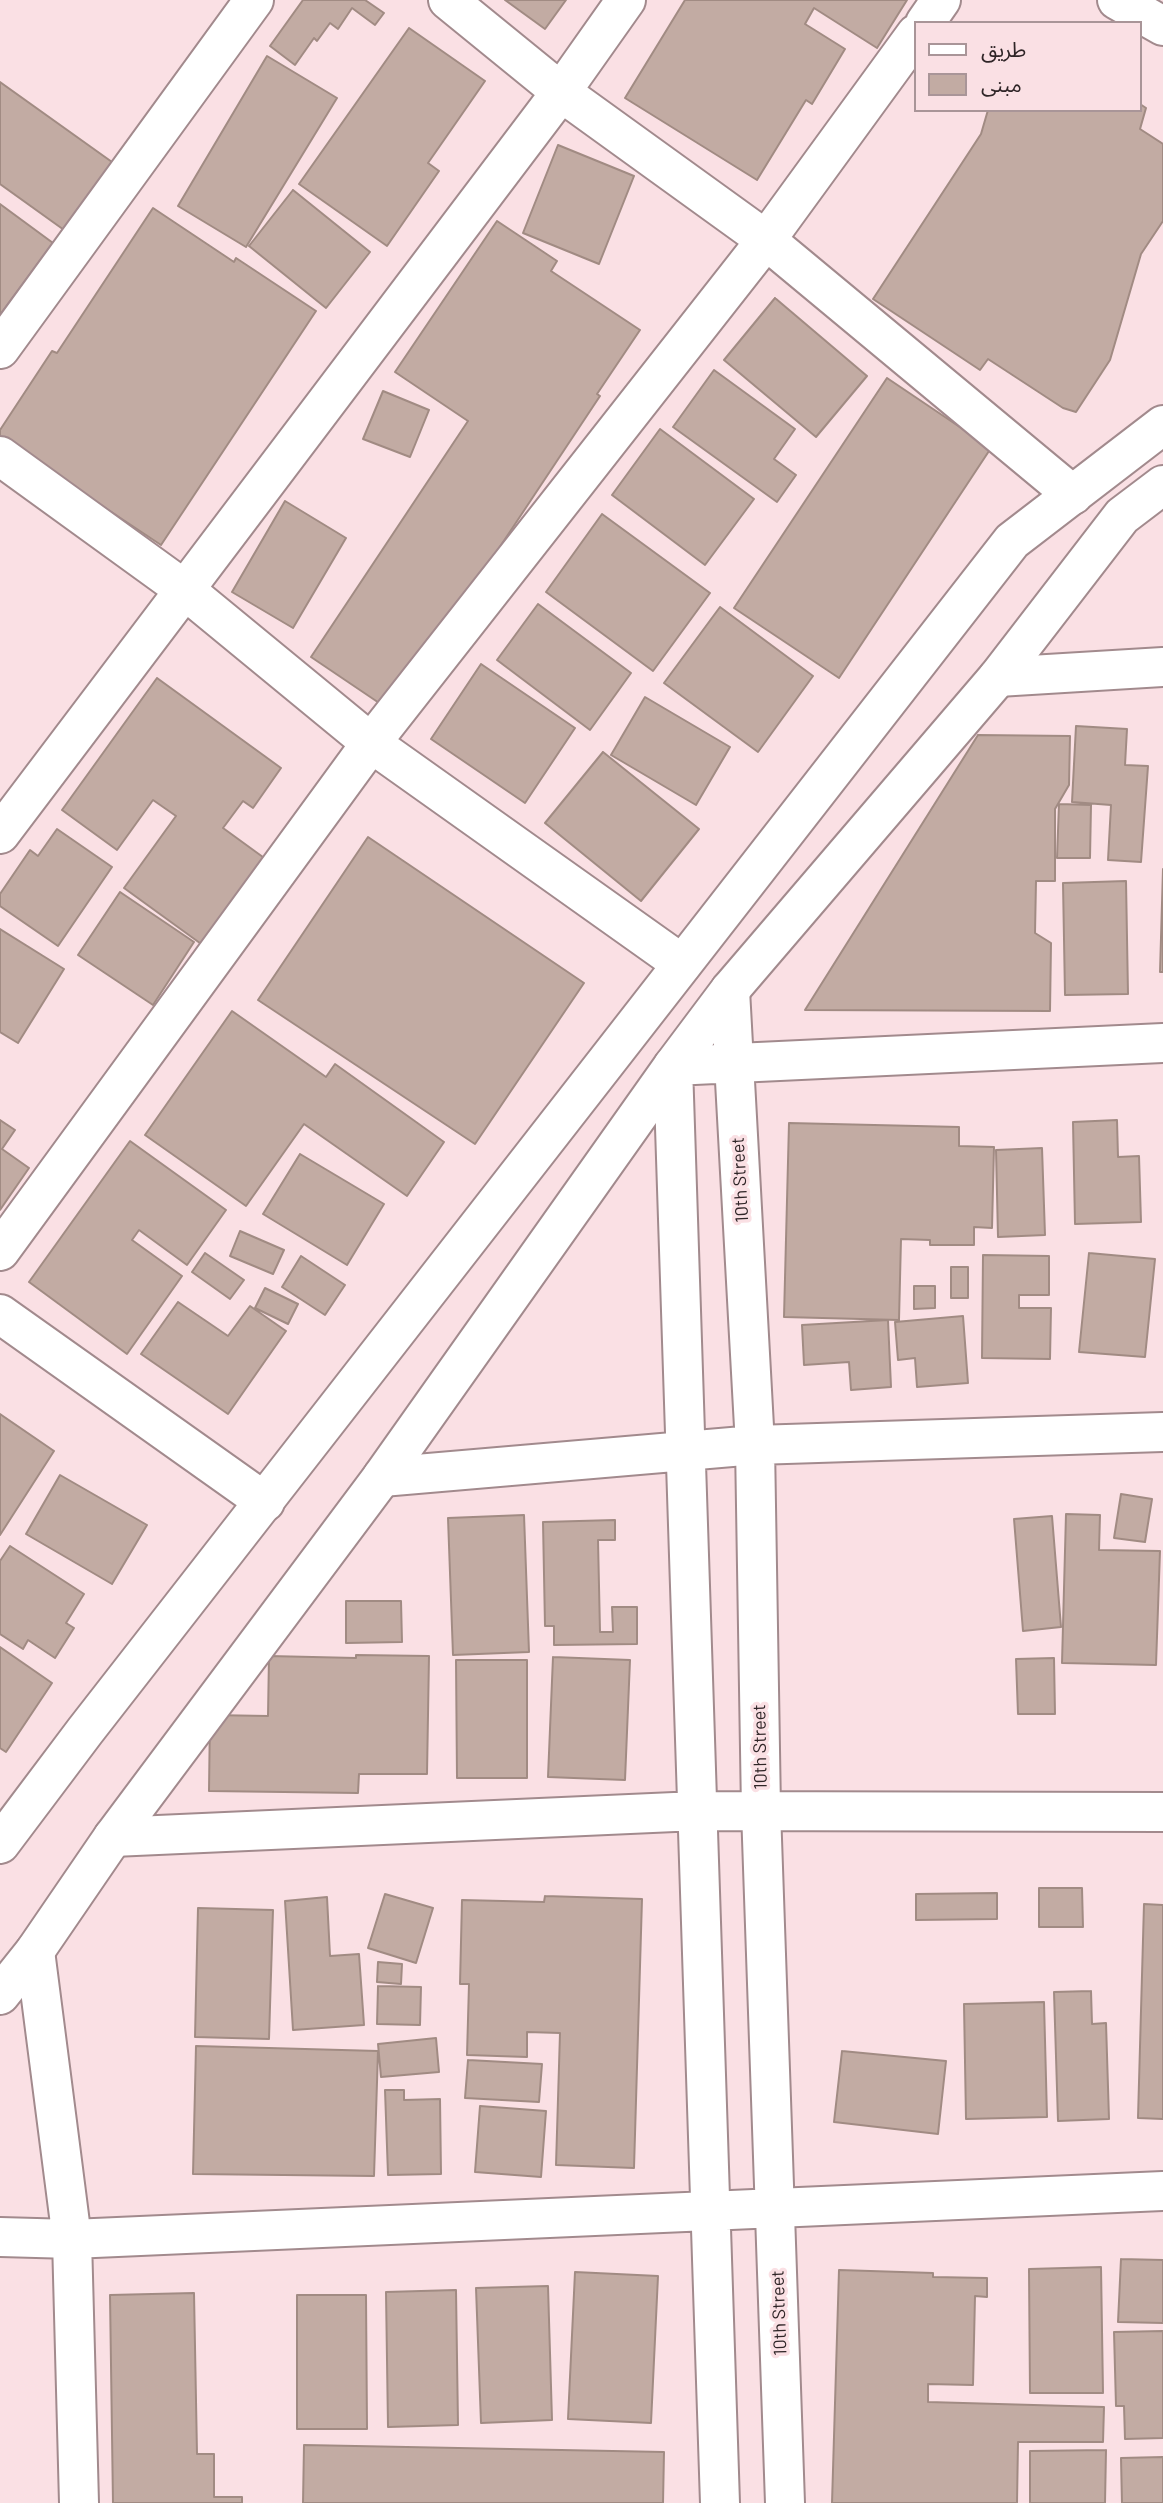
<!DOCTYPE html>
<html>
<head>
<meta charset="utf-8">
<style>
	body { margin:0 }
	#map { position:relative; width:1163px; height:2503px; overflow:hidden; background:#fae0e4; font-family:Barlow,"Noto Sans Arabic",sans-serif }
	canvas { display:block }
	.legend { position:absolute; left:914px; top:21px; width:228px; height:91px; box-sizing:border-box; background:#fae0e4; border:2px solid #a99598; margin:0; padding:9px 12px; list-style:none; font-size:21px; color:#2f2527 }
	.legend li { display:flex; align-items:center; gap:14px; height:35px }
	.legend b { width:35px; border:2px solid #a99598 }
</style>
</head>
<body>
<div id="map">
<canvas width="1163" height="2503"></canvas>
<ul class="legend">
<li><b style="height:9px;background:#fff"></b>طريق</li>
<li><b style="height:19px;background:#c2aba3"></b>مبنى</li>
</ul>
</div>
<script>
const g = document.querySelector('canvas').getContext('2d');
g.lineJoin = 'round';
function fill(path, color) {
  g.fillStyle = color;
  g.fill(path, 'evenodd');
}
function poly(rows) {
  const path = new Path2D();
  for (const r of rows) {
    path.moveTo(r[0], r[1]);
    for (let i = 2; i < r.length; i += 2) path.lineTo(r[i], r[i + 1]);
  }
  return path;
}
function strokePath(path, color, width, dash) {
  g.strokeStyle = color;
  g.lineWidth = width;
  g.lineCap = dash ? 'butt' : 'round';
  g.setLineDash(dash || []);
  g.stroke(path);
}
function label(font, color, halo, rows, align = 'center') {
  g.font = font + ' Barlow,sans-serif';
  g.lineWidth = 7;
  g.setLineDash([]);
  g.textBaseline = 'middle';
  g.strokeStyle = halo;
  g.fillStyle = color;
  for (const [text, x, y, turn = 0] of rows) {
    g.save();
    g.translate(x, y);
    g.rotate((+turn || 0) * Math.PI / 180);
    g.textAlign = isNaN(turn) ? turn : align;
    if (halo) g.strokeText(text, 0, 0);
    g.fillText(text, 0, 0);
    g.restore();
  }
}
const building = poly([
	[303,0,365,0,384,13,375,25,352,8,338,29,330,23,317,41,314,38,295,65,270,46,303,0],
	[505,0,566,0,545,29,505,0],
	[685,0,907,0,877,48,814,8,805,24,845,49,812,104,806,100,757,180,625,98,685,0],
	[409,28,485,81,428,163,439,171,387,246,299,184,409,28],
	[267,56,337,98,246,247,178,206,267,56],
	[0,82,126,172,78,240,0,184,0,82],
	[1140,104,1146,108,1140,129,1163,144,1163,221,1141,254,1110,360,1076,412,1063,408,988,359,980,370,873,299,981,134,988,110,1140,110,1140,104],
	[558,145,634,176,599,264,523,233,558,145],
	[293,190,370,252,326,308,249,246,293,190],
	[0,204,53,243,0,315,0,204],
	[153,208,234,262,236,258,316,311,161,545,0,438,0,430,52,351,57,353,153,208],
	[497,221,557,261,551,271,640,330,597,394,600,396,391,711,311,657,468,421,395,372,497,221],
	[775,298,867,376,816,437,724,360,775,298],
	[714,370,795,429,774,459,796,475,777,502,673,427,714,370],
	[887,378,991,448,839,678,734,608,887,378],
	[383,391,429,410,410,457,363,439,383,391],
	[660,429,754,499,705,565,612,495,660,429],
	[285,501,346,538,293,628,232,592,285,501],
	[602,514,710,593,653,671,546,592,602,514],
	[538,604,631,673,590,730,497,660,538,604],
	[720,607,813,676,758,752,664,683,720,607],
	[481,664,575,728,525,803,431,739,481,664],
	[157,678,281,768,253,808,243,801,223,828,267,860,204,946,124,888,176,816,153,800,117,850,62,810,157,678],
	[645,697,730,747,696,805,611,755,645,697],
	[1076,726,1127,729,1125,765,1148,766,1141,862,1108,860,1111,805,1072,802,1076,726],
	[978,735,1070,736,1069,785,1055,809,1055,881,1036,881,1035,933,1051,943,1050,1011,805,1010,978,735],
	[603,752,699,829,641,901,545,823,603,752],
	[1059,804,1091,805,1090,858,1057,858,1059,804],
	[57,829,112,867,58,946,0,906,0,894,30,850,38,856,57,829],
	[368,837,584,983,475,1144,258,1000,368,837],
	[1163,869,1163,972,1160,972,1163,869],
	[1126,881,1128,994,1065,995,1063,883,1126,881],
	[120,892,194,942,153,1005,78,955,120,892],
	[0,929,64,969,18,1043,0,1032,0,929],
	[232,1011,326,1077,335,1064,444,1142,407,1196,304,1124,246,1206,145,1135,232,1011],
	[0,1120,15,1130,2,1149,29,1168,0,1210,0,1120],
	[1117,1120,1118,1157,1139,1156,1141,1222,1075,1224,1073,1122,1117,1120],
	[789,1123,959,1127,959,1146,994,1147,992,1228,974,1227,974,1245,930,1245,930,1240,901,1239,899,1320,784,1317,789,1123],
	[130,1141,226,1210,187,1265,139,1230,132,1240,182,1276,127,1354,29,1282,130,1141],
	[1042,1148,1045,1235,998,1237,996,1150,1042,1148],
	[300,1154,384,1204,347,1265,263,1214,300,1154],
	[240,1231,284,1250,273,1274,230,1256,240,1231],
	[205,1253,244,1280,230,1299,192,1272,205,1253],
	[1089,1253,1155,1259,1145,1357,1079,1352,1089,1253],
	[983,1255,1049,1256,1049,1295,1019,1295,1019,1308,1051,1308,1050,1359,982,1358,983,1255],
	[301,1256,345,1285,325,1315,282,1287,301,1256],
	[951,1267,968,1267,968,1298,951,1298,951,1267],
	[914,1286,935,1286,935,1308,914,1309,914,1286],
	[265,1288,298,1304,288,1324,255,1308,265,1288],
	[178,1302,228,1336,250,1306,286,1331,228,1414,141,1354,178,1302],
	[963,1316,968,1383,917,1387,915,1358,898,1360,895,1322,963,1316],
	[888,1320,891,1387,851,1390,849,1362,804,1365,802,1325,888,1320],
	[0,1414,54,1451,0,1535,0,1414],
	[60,1475,147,1525,112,1584,26,1534,60,1475],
	[1121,1494,1152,1499,1145,1542,1114,1538,1121,1494],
	[1066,1514,1100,1515,1099,1550,1160,1551,1156,1665,1062,1663,1066,1514],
	[524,1515,529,1652,453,1655,448,1518,524,1515],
	[1052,1516,1061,1627,1023,1631,1014,1519,1052,1516],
	[615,1520,615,1540,598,1540,600,1632,613,1632,612,1607,637,1607,637,1644,554,1645,554,1626,545,1626,543,1522,615,1520],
	[10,1546,84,1594,66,1623,74,1628,55,1658,28,1640,23,1649,0,1634,0,1561,10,1546],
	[346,1601,401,1601,402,1642,346,1643,346,1601],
	[0,1647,52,1683,6,1752,0,1748,0,1647],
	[356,1655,429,1656,427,1774,359,1774,358,1793,209,1791,210,1715,268,1716,269,1656,356,1658,356,1655],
	[553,1657,630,1660,625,1780,548,1777,553,1657],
	[1054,1658,1055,1714,1018,1714,1016,1659,1054,1658],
	[456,1660,527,1660,527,1778,457,1778,456,1660],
	[1039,1888,1082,1888,1083,1927,1039,1927,1039,1888],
	[997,1893,997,1919,916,1920,916,1894,997,1893],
	[385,1894,433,1908,416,1963,368,1948,385,1894],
	[545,1896,642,1899,634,2168,556,2165,560,2033,527,2032,527,2057,467,2055,469,1984,460,1984,462,1900,544,1902,545,1896],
	[327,1897,330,1956,359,1954,364,2025,293,2030,285,1901,327,1897],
	[1144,1904,1163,1905,1163,2119,1138,2118,1144,1904],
	[198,1908,273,1910,269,2039,195,2037,198,1908],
	[378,1962,402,1964,401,1984,377,1982,378,1962],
	[378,1986,421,1987,420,2025,377,2024,378,1986],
	[1091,1991,1092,2024,1106,2023,1109,2119,1058,2121,1054,1992,1091,1991],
	[1044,2002,1047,2117,966,2119,964,2004,1044,2002],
	[436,2038,439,2072,381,2077,378,2044,436,2038],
	[196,2046,378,2051,374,2176,193,2174,196,2046],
	[842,2051,946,2061,938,2134,834,2122,842,2051],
	[468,2060,542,2064,539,2102,465,2098,468,2060],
	[385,2090,404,2090,404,2100,440,2099,441,2174,388,2175,385,2090],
	[480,2106,546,2111,541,2177,475,2172,480,2106],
	[1121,2259,1163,2260,1163,2323,1118,2322,1121,2259],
	[1101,2267,1103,2393,1030,2393,1029,2269,1101,2267],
	[839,2270,933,2273,933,2277,987,2278,987,2297,975,2296,973,2385,928,2384,928,2402,1104,2407,1103,2442,1018,2442,1017,2503,832,2503,839,2270],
	[575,2272,658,2276,651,2423,568,2419,575,2272],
	[548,2286,552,2420,481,2423,476,2288,548,2286],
	[456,2290,458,2425,388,2427,386,2292,456,2290],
	[194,2293,197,2454,214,2454,214,2497,242,2497,242,2503,113,2503,110,2295,194,2293],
	[297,2295,366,2295,367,2429,297,2429,297,2295],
	[1163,2331,1163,2438,1125,2439,1124,2406,1116,2406,1114,2332,1163,2331],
	[304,2445,664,2452,663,2503,303,2503,304,2445],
	[1106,2450,1105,2503,1030,2503,1030,2451,1106,2450],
	[1163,2457,1163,2503,1122,2503,1121,2458,1163,2457]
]);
fill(building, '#c2aba3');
strokePath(building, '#a18b83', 2);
const street = poly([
	[448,0,561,92,766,240,1073,495],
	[925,23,941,0],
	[0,349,254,0],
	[0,456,185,590,371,743,682,964],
	[998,677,1163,667],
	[0,834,561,92,626,0],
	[730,990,755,1445,761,1810,785,2503],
	[0,1251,371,743,766,240,916,34],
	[0,1314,265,1502],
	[382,1477,755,1445,1163,1432],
	[113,1837,697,1811,1163,1812],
	[35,1951,72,2239,79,2503],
	[0,2237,72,2239,1163,2191],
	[720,2503,673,1066,1163,1043]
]);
const secondary = poly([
	[1117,0,1163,26],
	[0,1844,85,1731,1012,541,1163,425],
	[0,1995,35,1951,113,1837,382,1477,673,1066,730,990,998,677,1122,516,1163,485]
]);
strokePath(street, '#a28a8d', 42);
strokePath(secondary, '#a28a8d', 42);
strokePath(street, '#fff', 38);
strokePath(secondary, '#fff', 38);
label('18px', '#2f2527', '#fae0e4', [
	["10th Street",740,1180,-93],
	["10th Street",760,1747,-91],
	["10th Street",779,2313,-92]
]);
</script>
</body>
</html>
